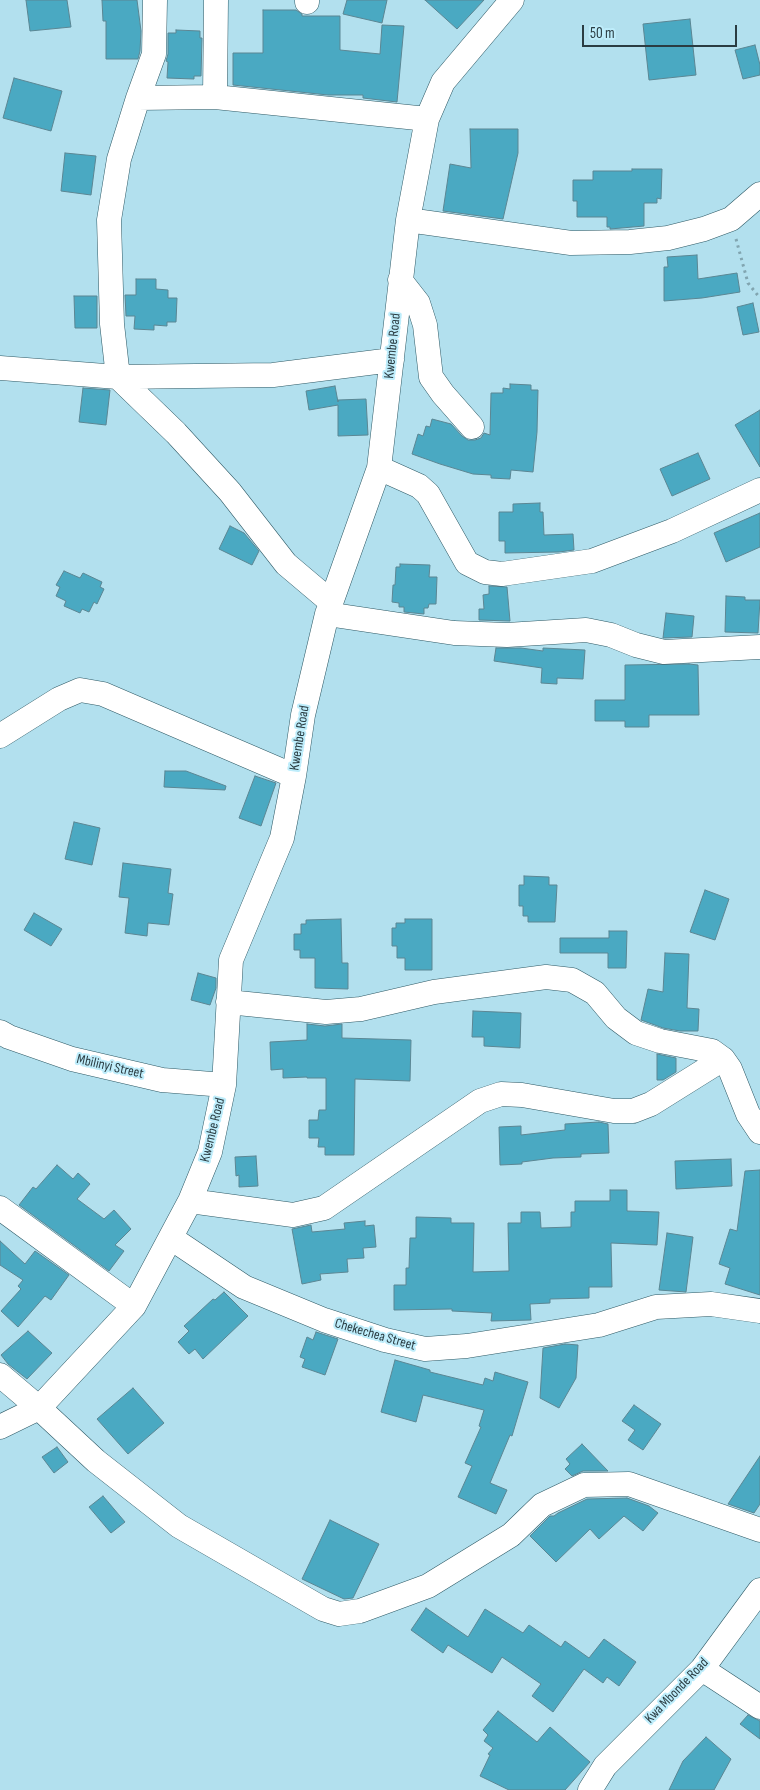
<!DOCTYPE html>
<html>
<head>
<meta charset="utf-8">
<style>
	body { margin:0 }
	#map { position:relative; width:760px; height:1790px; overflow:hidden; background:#b2e0ee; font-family:"Sofia Sans Condensed",sans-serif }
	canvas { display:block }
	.scale { position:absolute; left:582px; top:25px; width:155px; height:22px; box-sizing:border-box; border:2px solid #2a3c42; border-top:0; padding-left:6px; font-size:15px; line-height:18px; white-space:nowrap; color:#2a3c42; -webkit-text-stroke:4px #beedfb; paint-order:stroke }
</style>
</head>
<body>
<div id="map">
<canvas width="760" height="1790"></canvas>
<div class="scale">50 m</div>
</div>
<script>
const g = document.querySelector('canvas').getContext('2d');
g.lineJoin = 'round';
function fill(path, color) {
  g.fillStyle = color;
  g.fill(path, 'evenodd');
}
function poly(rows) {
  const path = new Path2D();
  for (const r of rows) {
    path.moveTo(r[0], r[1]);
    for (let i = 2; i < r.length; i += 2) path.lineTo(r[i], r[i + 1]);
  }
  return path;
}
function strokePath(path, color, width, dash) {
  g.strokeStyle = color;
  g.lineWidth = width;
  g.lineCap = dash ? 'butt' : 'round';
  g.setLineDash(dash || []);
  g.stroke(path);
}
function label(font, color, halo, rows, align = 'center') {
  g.font = font + ' "Sofia Sans Condensed",sans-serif';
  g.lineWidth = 4;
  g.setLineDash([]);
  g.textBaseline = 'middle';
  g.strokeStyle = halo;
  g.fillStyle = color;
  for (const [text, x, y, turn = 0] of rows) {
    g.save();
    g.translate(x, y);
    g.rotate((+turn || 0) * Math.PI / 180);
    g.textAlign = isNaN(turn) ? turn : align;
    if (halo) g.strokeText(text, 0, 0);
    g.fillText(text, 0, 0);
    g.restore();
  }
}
const building = poly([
	[26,0,67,0,71,27,30,31,26,0],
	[102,0,137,0,141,31,140,51,138,59,106,59,106,21,103,21,102,0],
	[347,0,387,0,382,23,343,14,347,0],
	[425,0,484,0,457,29,425,0],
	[263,10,296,10,302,14,302,16,340,16,340,50,380,54,382,25,404,26,397,102,363,98,363,95,328,95,233,85,233,53,263,53,263,10],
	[690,19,696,75,649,80,643,24,690,19],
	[176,30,200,31,200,38,202,38,201,76,194,76,194,79,167,78,168,62,166,61,168,54,168,33,176,33,176,30],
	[755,45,760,65,760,75,743,79,735,50,755,45],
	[14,78,62,91,51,131,3,118,14,78],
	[470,129,518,129,518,153,503,219,443,211,450,164,471,168,470,129],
	[65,153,96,156,91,195,61,191,65,153],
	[632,169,662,169,661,199,657,198,657,203,644,203,644,226,610,229,610,227,607,227,607,217,577,217,577,201,573,201,573,180,593,180,593,171,632,171,632,169],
	[697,255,698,279,737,273,740,292,702,298,664,301,664,267,668,267,667,257,697,255],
	[136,279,156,279,156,289,168,290,168,298,177,298,176,322,167,322,167,326,154,325,154,330,134,329,135,316,126,316,125,295,136,295,136,279],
	[74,296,97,296,97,328,75,328,74,296],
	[753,303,759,332,743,335,737,307,753,303],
	[510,384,531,385,531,390,538,390,537,432,533,472,511,470,510,479,491,478,491,475,473,474,440,464,412,454,418,434,423,436,426,426,430,427,432,419,451,424,462,436,468,440,475,440,481,438,484,433,490,435,491,393,503,393,503,388,510,389,510,384],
	[335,386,338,402,338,400,366,399,368,435,338,436,338,405,309,410,306,391,335,386],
	[83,388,110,390,106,425,79,422,83,388],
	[760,410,760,467,735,425,760,410],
	[698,453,710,479,672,496,660,469,698,453],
	[540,503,540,512,543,512,544,535,573,534,574,550,559,552,505,553,505,541,499,541,499,512,513,512,513,504,540,503],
	[760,513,760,547,726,562,714,533,760,513],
	[230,526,244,533,259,551,252,565,219,549,230,526],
	[400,564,430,565,429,577,437,577,436,604,429,604,428,608,424,608,424,614,404,612,404,607,399,607,399,603,392,602,393,585,395,585,396,567,400,567,400,564],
	[64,571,80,578,83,573,102,582,100,587,104,589,97,604,94,602,89,612,82,609,80,613,64,606,66,601,56,596,60,587,56,585,64,571],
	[489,586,507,587,510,621,479,620,479,609,484,609,483,595,489,594,489,586],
	[726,596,745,597,745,600,760,600,758,633,725,632,726,596],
	[666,613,694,616,692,637,663,638,666,613],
	[496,648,521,648,543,651,543,648,585,650,583,679,557,678,557,684,541,683,542,668,494,661,496,648],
	[689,664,698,665,699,715,649,715,649,727,625,727,625,721,595,721,595,700,625,700,625,665,689,664],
	[165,771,186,771,226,786,225,790,164,787,165,771],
	[255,776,276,783,261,826,239,818,255,776],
	[74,822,100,828,92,865,65,859,74,822],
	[123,863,171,869,168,893,173,894,169,925,148,923,147,936,125,933,129,898,119,897,123,863],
	[524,876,549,877,549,885,557,885,555,922,528,922,528,916,523,916,523,906,519,906,519,885,524,885,524,876],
	[705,890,729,899,715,940,690,932,705,890],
	[34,913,62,929,51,946,24,930,34,913],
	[341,919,342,963,348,963,348,989,315,988,315,958,300,958,300,950,294,950,294,934,301,934,301,924,306,924,306,920,341,919],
	[405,919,432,919,432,970,405,970,405,958,397,958,397,946,392,946,392,928,396,928,396,923,405,923,405,919],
	[609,931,627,931,626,968,608,968,608,953,560,953,560,938,609,938,609,931],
	[665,953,689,954,687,1008,699,1009,698,1031,680,1031,663,1028,641,1020,648,989,663,992,665,953],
	[198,973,216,978,216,988,210,1005,191,1000,198,973],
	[473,1011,521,1013,520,1048,484,1046,484,1037,472,1037,473,1011],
	[307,1024,325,1026,342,1024,342,1038,411,1040,410,1081,355,1079,354,1155,325,1155,325,1147,318,1147,319,1138,309,1138,309,1120,318,1120,319,1110,326,1110,326,1078,307,1078,307,1077,283,1078,283,1069,271,1070,270,1042,307,1040,307,1024],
	[657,1054,676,1058,676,1072,663,1080,657,1080,657,1054],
	[599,1122,608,1124,609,1153,581,1154,581,1157,553,1158,522,1162,522,1164,500,1165,499,1127,521,1126,521,1135,565,1130,565,1124,599,1122],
	[256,1156,258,1186,239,1187,239,1175,236,1176,235,1157,256,1156],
	[731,1159,732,1186,676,1189,675,1161,731,1159],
	[57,1165,73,1179,78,1173,90,1184,77,1199,104,1219,114,1210,131,1229,115,1245,124,1251,109,1271,19,1205,33,1187,36,1189,57,1165],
	[760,1170,760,1295,725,1284,730,1268,719,1264,730,1229,737,1231,745,1171,760,1170],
	[610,1190,627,1190,627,1211,659,1212,657,1245,611,1243,612,1287,589,1287,589,1298,550,1299,550,1303,530,1304,531,1320,491,1321,492,1313,452,1311,452,1309,394,1310,394,1285,406,1285,406,1268,409,1268,410,1238,416,1238,416,1217,451,1218,451,1223,474,1223,473,1272,509,1271,508,1223,521,1223,521,1212,540,1212,541,1228,571,1227,571,1212,575,1212,575,1201,610,1201,610,1190],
	[365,1221,365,1226,374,1225,376,1247,363,1248,364,1258,347,1259,348,1272,320,1274,321,1280,302,1284,292,1229,311,1225,312,1232,345,1229,344,1223,365,1221],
	[667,1233,693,1237,686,1292,659,1290,667,1233],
	[0,1241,25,1264,35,1251,69,1275,51,1300,45,1296,18,1327,1,1311,21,1289,18,1286,23,1280,0,1265,0,1241],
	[224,1292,248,1316,203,1359,195,1349,189,1354,178,1342,189,1331,184,1326,213,1299,215,1300,224,1292],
	[28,1331,52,1353,27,1379,8,1364,1,1355,28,1331],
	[316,1332,338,1339,325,1375,302,1367,305,1359,300,1357,307,1337,313,1340,316,1332],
	[565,1344,578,1345,576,1378,559,1408,540,1398,543,1348,565,1344],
	[395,1360,430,1370,430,1372,483,1385,485,1378,493,1381,495,1372,528,1382,512,1436,510,1435,490,1483,507,1490,496,1514,458,1497,472,1466,465,1463,481,1427,479,1426,484,1410,423,1395,416,1422,381,1412,395,1360],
	[133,1388,164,1423,128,1454,97,1419,133,1388],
	[634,1405,661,1424,643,1450,628,1440,635,1430,622,1421,634,1405],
	[582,1444,608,1471,583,1471,572,1476,565,1469,570,1464,566,1459,582,1444],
	[57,1447,68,1462,54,1473,42,1457,57,1447],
	[760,1456,760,1504,754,1513,728,1504,760,1456],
	[103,1496,125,1522,111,1533,89,1507,103,1496],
	[627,1498,649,1506,658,1513,643,1531,624,1516,599,1539,590,1529,556,1562,530,1536,550,1516,554,1516,558,1513,587,1499,627,1498],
	[330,1520,379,1544,353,1598,344,1599,302,1579,330,1520],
	[426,1608,468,1637,485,1609,523,1633,529,1625,561,1647,565,1641,589,1658,604,1639,636,1662,619,1686,607,1677,603,1683,584,1669,553,1712,532,1696,541,1684,502,1657,492,1673,448,1645,443,1653,411,1630,426,1608],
	[498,1711,537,1742,550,1727,590,1762,565,1790,509,1790,480,1776,490,1755,488,1754,493,1748,484,1741,488,1735,483,1730,498,1711],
	[748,1715,760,1721,760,1739,740,1724,748,1715],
	[706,1737,731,1759,714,1790,669,1790,683,1761,706,1737]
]);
fill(building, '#4aa9c2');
strokePath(building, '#5b8693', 1);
const minor = poly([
	[155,0,154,54,138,98,119,159,109,220,112,324,118,377,176,433,230,492,286,564,331,602],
	[307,2,307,0],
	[215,97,216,0],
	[138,98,215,97,427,119],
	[408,220,571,243,630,242,668,238,704,229,731,219,760,194],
	[400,280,418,303,425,325,431,377,443,394,472,427],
	[0,368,118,377,273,375,392,360],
	[379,468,419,486,428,494,467,563,485,572,502,574,592,561,672,531,760,490],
	[327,614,454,633,507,635,586,630,611,635,636,645,664,652,760,647],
	[0,736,59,699,80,690,103,694,294,776],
	[228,1002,326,1012,361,1009,434,992,546,977,572,980,595,993,616,1018,636,1033,660,1041,712,1051,723,1059,730,1069,748,1114,760,1132],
	[0,1032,9,1037,72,1059,162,1080,224,1085],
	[190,1201,293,1215,324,1208,480,1101,501,1094,522,1095,614,1111,633,1111,651,1104,723,1059],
	[0,1208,134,1306],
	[171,1238,244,1287,324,1320,385,1340,425,1349,467,1346,599,1325,656,1307,711,1304,760,1311],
	[0,1375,39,1408,96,1461,179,1526,323,1609,339,1614,360,1611,428,1586,511,1535,542,1505,584,1485,629,1484,760,1530],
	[0,1427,39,1408,134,1306,190,1201,210,1152,224,1085,231,960,282,838,294,776,303,715,327,614,379,468,408,220,427,119,443,82,512,0],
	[702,1669,760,1707],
	[590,1790,605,1766,702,1669,760,1590]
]);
strokePath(minor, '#2e5965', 25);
strokePath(poly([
	[736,239,748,283,760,298]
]), '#81a5b0', 3, [2.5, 4]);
strokePath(minor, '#fff', 24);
label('14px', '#2a3c42', '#beedfb', [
	["Kwembe Road",393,346,-84],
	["Kwembe Road",300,738,-81],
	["Mbilinyi Street",110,1067,13],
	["Kwembe Road",213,1130,-76],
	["Chekechea Street",375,1335,16],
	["Kwa Mbonde Road",677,1691,-46]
]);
</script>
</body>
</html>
